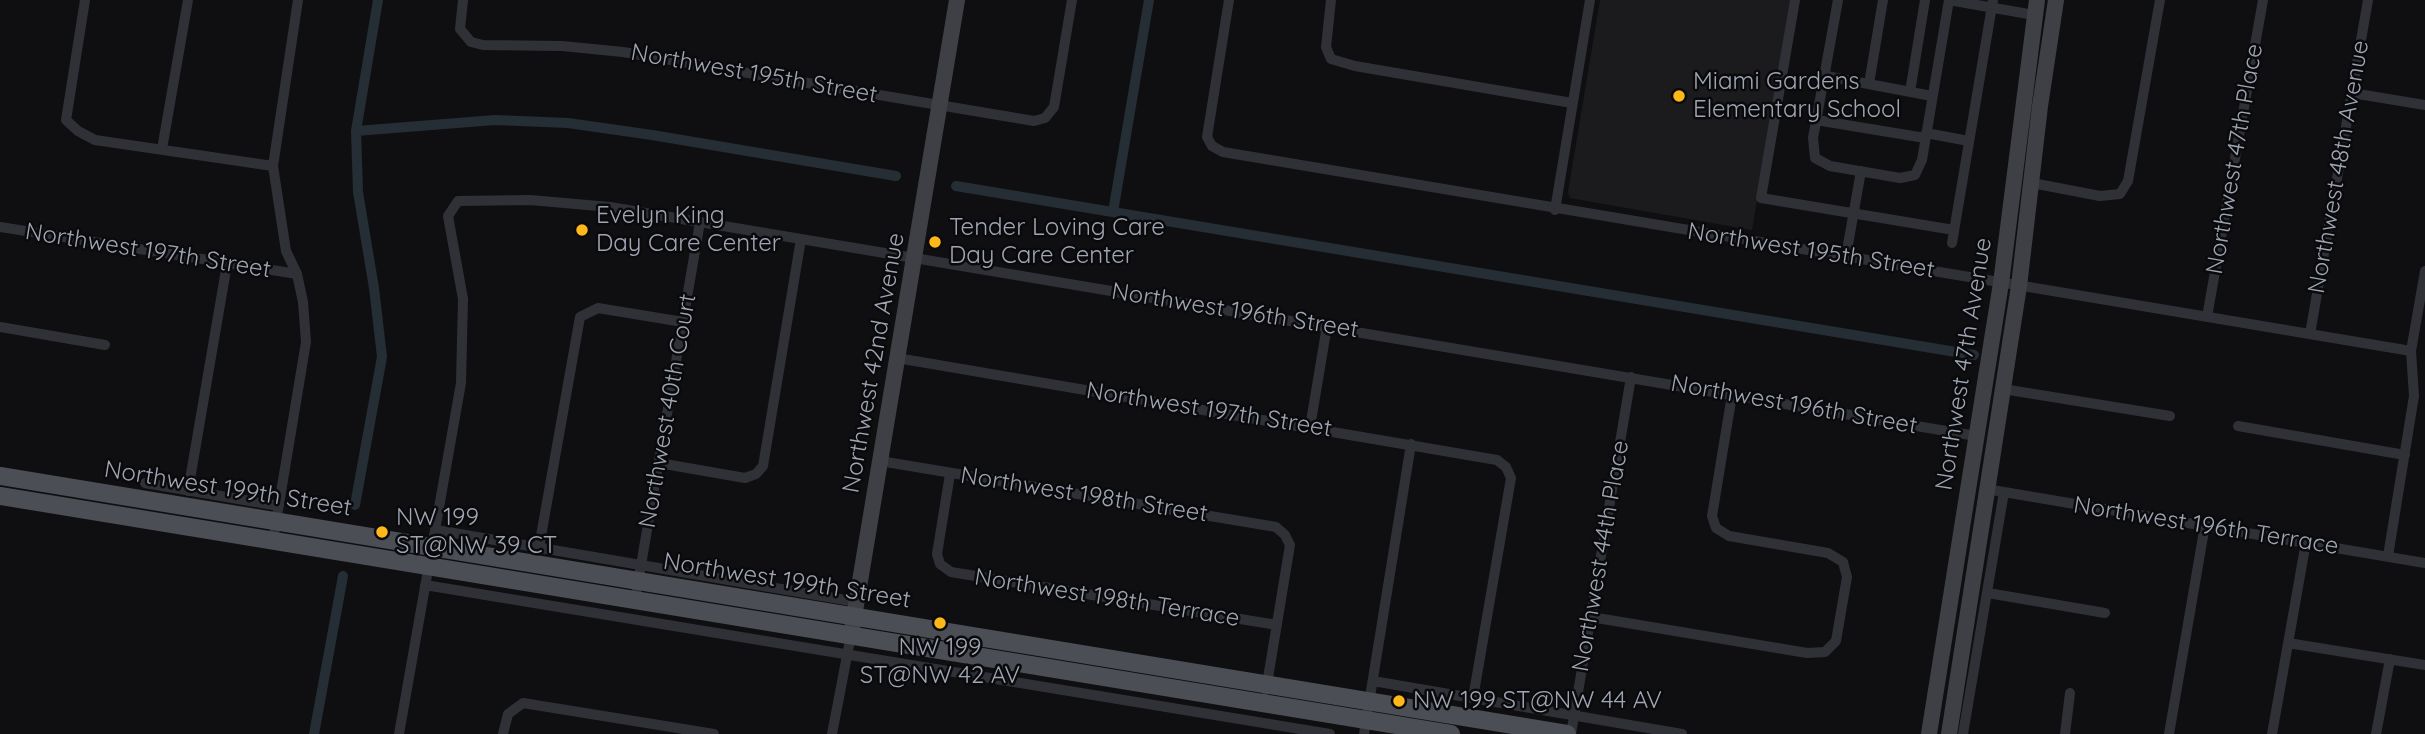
<!DOCTYPE html>
<html>
<head>
<meta charset="utf-8">
<style>
	body { margin:0 }
	canvas { display:block; background:#0f0f11 }
</style>
</head>
<body>
<canvas width="2425" height="734"></canvas>
<script>
const g = document.querySelector('canvas').getContext('2d');
g.lineJoin = 'round';
function fill(path, color) {
  g.fillStyle = color;
  g.fill(path, 'evenodd');
}
function poly(rows) {
  const path = new Path2D();
  for (const r of rows) {
    path.moveTo(r[0], r[1]);
    for (let i = 2; i < r.length; i += 2) path.lineTo(r[i], r[i + 1]);
  }
  return path;
}
function strokePath(path, color, width, dash) {
  g.strokeStyle = color;
  g.lineWidth = width;
  g.lineCap = dash ? 'butt' : 'round';
  g.setLineDash(dash || []);
  g.stroke(path);
}
function label(font, color, halo, rows, align = 'center') {
  g.font = font + ' Quicksand,sans-serif';
  g.lineWidth = 5;
  g.setLineDash([]);
  g.textBaseline = 'middle';
  g.strokeStyle = halo;
  g.fillStyle = color;
  for (const [text, x, y, turn = 0] of rows) {
    g.save();
    g.translate(x, y);
    g.rotate((+turn || 0) * Math.PI / 180);
    g.textAlign = isNaN(turn) ? turn : align;
    if (halo) g.strokeText(text, 0, 0);
    g.fillText(text, 0, 0);
    g.restore();
  }
}
fill(poly([
	[1600,0,1790,0,1752,230,1570,198,1568,192]
]), '#1b1b1e');
strokePath(poly([
	[356,131,495,120,568,123,652,135,896,176],
	[956,186,1974,355],
	[1113,212,1149,0],
	[355,505,382,357,374,288,358,192,356,131,378,0],
	[314,734,343,576]
]), '#252d35', 10);
strokePath(poly([
	[85,0,66,120,78,131,95,140,273,166],
	[463,0,460,29,471,42,483,45,562,46,623,52,1034,121,1045,118,1054,107,1072,0],
	[1229,0,1207,137,1212,146,1223,152,2411,351],
	[1331,0,1326,47,1331,59,1355,66,1572,103],
	[1795,0,1761,198,1954,230],
	[1838,0,1813,138,1815,158,1830,166,1900,178,1915,175,1922,160,1949,0],
	[1949,0,2034,15],
	[1826,76,1932,96],
	[1869,84,1883,0],
	[1910,92,1925,0],
	[2352,93,2425,105],
	[1816,120,1925,138],
	[1926,133,1969,141],
	[162,149,188,0],
	[2032,183,2100,196,2120,194,2128,181,2160,0],
	[1555,210,1590,0],
	[0,227,297,274],
	[1952,243,1993,0],
	[1846,256,1861,171],
	[2207,317,2263,0],
	[0,327,105,345],
	[2310,334,2368,0],
	[897,358,1497,460,1506,467,1511,478,1473,698],
	[2003,389,2170,416],
	[2238,426,2405,455],
	[1310,427,1327,326],
	[880,461,1276,527,1285,535,1290,545,1266,690],
	[659,463,745,478,756,474,763,466,801,239],
	[950,474,937,554,940,564,951,572,1277,625],
	[145,483,279,506],
	[1986,489,2425,563],
	[188,491,227,264],
	[436,530,857,602],
	[273,540,306,342,303,302,297,274,286,251,273,166,298,0],
	[539,547,580,317,598,308,683,322],
	[2388,556,2414,396,2411,351,2425,271],
	[425,585,1330,734],
	[1988,593,2105,613],
	[635,600,700,222],
	[1591,617,1807,653,1825,652,1836,641,1847,577,1843,562,1828,553,1729,536,1716,528,1712,516,1732,395],
	[2288,643,2425,665],
	[1373,681,1682,734],
	[399,734,461,383,463,299,448,216,458,201,530,200,610,207,1976,436],
	[503,734,508,714,523,703,714,734],
	[832,734,851,635],
	[1364,734,1411,444],
	[1571,734,1631,377],
	[1963,734,2004,492],
	[2065,734,2070,693],
	[2169,734,2205,525],
	[2272,734,2306,542],
	[2376,734,2390,659]
]), '#303136', 10);
strokePath(poly([
	[852,629,957,0],
	[1929,734,2001,283,2037,0],
	[1949,734,2019,286,2040,106,2056,0]
]), '#3e4046', 16);
strokePath(poly([
	[0,476,1567,734],
	[0,496,1451,734]
]), '#4c4e55', 18);
for (const [x, y, r, color] of [
	[1679,96,7,"#ffb819"],
	[582,230,7,"#ffb819"],
	[935,242,7,"#ffb819"],
	[382,532,7,"#ffb819"],
	[940,623,7,"#ffb819"],
	[1399,701,7,"#ffb819"]
]) {
  const dot = new Path2D();
  dot.arc(x, y, r, 0, 2 * Math.PI);
  g.fillStyle = color;
  g.fill(dot);
  strokePath(dot, '#0a0a0c', 2.5);
}
label('24px', '#9fa5b3', '#0a0a0c', [
	["Northwest 195th Street",754,74,10],
	["Northwest 47th Place",2235,159,-80],
	["Northwest 48th Avenue",2339,167,-80],
	["Northwest 197th Street",148,251,9],
	["Northwest 195th Street",1811,251,9],
	["Northwest 196th Street",1235,311,9],
	["Northwest 42nd Avenue",874,363,-80],
	["Northwest 47th Avenue",1964,364,-81],
	["Northwest 196th Street",1794,405,10],
	["Northwest 197th Street",1209,410,9],
	["Northwest 40th Court",668,411,-80],
	["Northwest 199th Street",228,489,9],
	["Northwest 198th Street",1084,495,9],
	["Northwest 196th Terrace",2206,526,9],
	["Northwest 44th Place",1601,556,-80],
	["Northwest 199th Street",787,581,9],
	["Northwest 198th Terrace",1107,598,9]
]);
label('24px', '#9fa5b3', '#0a0a0c', [
	["Miami Gardens",1693,82],
	["Elementary School",1693,110],
	["Evelyn King",596,216],
	["Day Care Center",596,244],
	["Tender Loving Care",949,228],
	["Day Care Center",949,256],
	["NW 199",396,518],
	["ST@NW 39 CT",396,546],
	["NW 199",940,648,"center"],
	["ST@NW 42 AV",940,676,"center"],
	["NW 199 ST@NW 44 AV",1413,701]
], 'left');
</script>
</body>
</html>
